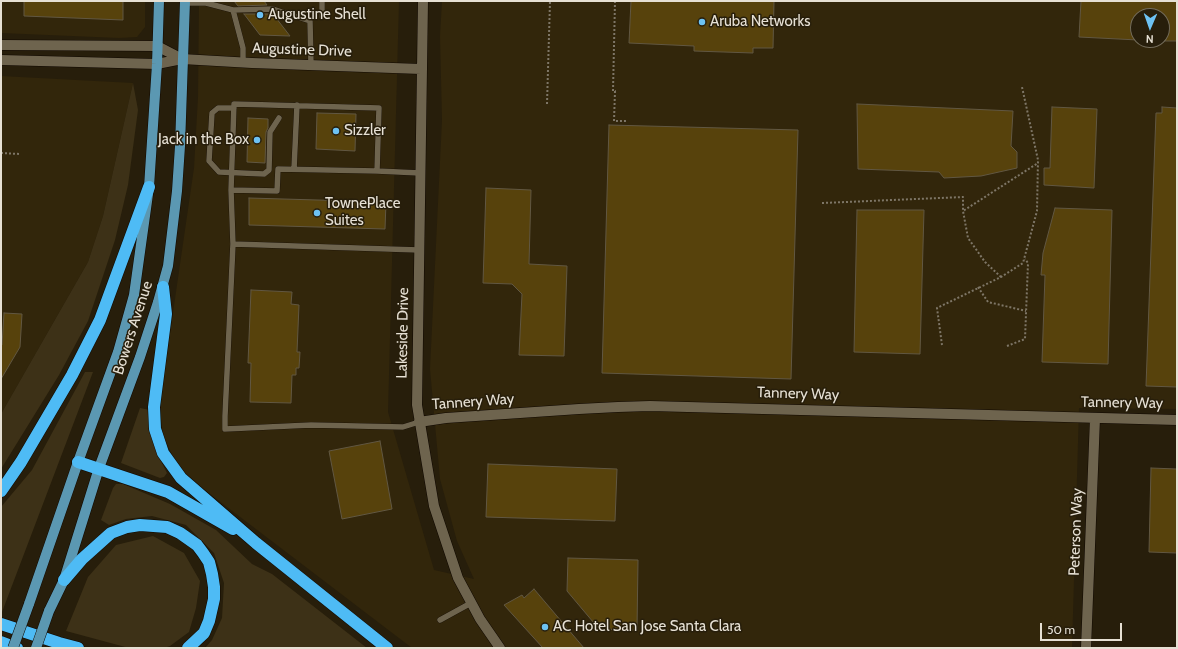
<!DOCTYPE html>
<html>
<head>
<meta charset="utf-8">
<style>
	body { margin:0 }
	#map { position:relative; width:1178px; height:649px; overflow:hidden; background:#271e0b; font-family:Cabin,sans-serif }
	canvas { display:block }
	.frame { position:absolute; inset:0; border:2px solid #e6e0d4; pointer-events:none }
	.north { position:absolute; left:1130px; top:8px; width:40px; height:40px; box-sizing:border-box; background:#271e0b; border:1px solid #736c5b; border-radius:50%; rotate:182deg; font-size:11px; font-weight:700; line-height:16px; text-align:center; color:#e6e0d4 }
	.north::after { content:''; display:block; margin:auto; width:14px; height:18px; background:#6dc2f3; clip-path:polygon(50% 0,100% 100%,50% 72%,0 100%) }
	.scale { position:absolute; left:1040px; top:623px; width:82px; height:18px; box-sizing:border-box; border:2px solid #e6e0d4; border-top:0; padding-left:5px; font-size:12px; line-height:14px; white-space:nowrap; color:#e6e0d4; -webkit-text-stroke:3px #271e0b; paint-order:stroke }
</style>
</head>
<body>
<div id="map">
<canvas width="1178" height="649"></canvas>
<div class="frame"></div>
<div class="north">N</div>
<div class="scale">50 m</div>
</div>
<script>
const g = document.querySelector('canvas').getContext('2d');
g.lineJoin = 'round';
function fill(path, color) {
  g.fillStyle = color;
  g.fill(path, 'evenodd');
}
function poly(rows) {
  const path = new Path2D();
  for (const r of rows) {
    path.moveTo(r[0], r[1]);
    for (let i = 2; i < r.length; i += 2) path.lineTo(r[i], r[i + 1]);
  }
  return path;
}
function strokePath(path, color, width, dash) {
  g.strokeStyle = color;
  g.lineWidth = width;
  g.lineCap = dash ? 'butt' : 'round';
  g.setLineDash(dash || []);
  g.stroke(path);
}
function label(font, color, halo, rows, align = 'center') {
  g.font = font + ' Cabin,sans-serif';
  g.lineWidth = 3;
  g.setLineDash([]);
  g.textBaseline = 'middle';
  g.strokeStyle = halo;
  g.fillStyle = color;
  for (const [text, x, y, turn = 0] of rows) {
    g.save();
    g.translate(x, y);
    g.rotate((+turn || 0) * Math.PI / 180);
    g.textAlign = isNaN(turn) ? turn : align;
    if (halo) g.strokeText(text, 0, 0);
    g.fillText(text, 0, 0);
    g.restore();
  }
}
fill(poly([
	[1,1,145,1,145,27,137,37,119,38,1,33],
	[199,1,399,1,388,412,434,570,474,579,457,541,440,479,430,369,442,120,440,36,442,1,1177,1,1177,409,1079,408,1072,648,412,648,189,478,174,459,163,435,161,420,161,395,194,168,198,97],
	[1138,16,1162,16,1162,40,1138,40],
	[1,76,133,83,103,216,88,262,1,414]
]), '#32260b');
fill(poly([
	[133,83,138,110,128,185,115,240,88,321,59,375,1,469,1,414,88,262,103,216],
	[85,372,93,372,2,612,1,612,1,507,32,470],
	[140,408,150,410,160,459,167,473,164,477,160,478,121,463],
	[116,484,123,484,170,504,216,530,252,564,272,574,367,648,205,648,212,640,222,618,224,583,214,553,186,525,152,516,126,519,109,525,101,520,113,488],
	[153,536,184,553,200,581,196,608,189,632,170,646,164,648,129,648,66,631,88,577,116,545]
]), '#3d3117');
const building = poly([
	[24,1,123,1,123,20,24,16,24,1],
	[234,1,264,1,267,5,238,6,234,1],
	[631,1,774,1,773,48,753,48,753,53,694,51,694,46,629,43,631,1],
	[1081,1,1177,1,1177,41,1162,41,1162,16,1138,16,1138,40,1079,37,1081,1],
	[244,14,273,14,290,36,260,35,244,14],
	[857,104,1013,111,1011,146,1017,152,1017,168,981,176,944,178,939,172,858,169,857,104],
	[1052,107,1097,109,1094,188,1044,185,1044,168,1050,168,1052,107],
	[1162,107,1177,108,1177,387,1146,386,1156,113,1162,113,1162,107],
	[317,113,356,114,355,151,316,149,317,113],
	[248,118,268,119,268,128,266,132,265,163,247,162,248,118],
	[609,125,798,130,791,379,602,373,609,125],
	[486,188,531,190,529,264,567,266,564,356,519,355,522,294,512,284,483,283,486,188],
	[249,198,386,202,385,229,249,225,249,198],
	[1055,208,1112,210,1108,364,1042,362,1045,275,1041,275,1043,253,1055,208],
	[857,210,924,210,920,354,854,352,857,210],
	[251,290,292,292,291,304,299,305,297,352,300,352,299,368,296,368,296,375,292,375,291,403,250,402,251,363,248,363,251,290],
	[4,313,22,314,20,347,1,379,1,345,2,345,4,313],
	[380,441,392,509,342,519,329,451,380,441],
	[488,464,617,469,615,521,486,517,488,464],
	[1151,468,1177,469,1177,553,1149,552,1151,468],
	[568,558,638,560,637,630,599,629,567,591,568,558],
	[534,589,584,648,543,648,504,605,522,595,524,598,534,589]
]);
fill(building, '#57420c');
strokePath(building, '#615742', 1);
const service = poly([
	[185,3,206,3,233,10,273,9,310,21,311,65],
	[233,10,243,48,243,63],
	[322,17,322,1],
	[234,108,218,108,212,113,209,161,219,172,264,174,269,170,270,132,279,118],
	[294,169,297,105],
	[231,190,277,191,278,169,377,171],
	[233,244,419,250],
	[419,422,403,427,311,425,225,429,225,416,233,244,231,190,234,104,379,108,377,171,420,173],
	[440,620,471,603]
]);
const minor = poly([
	[419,422,446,418,579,409,618,407,650,406,1177,420],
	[1086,648,1095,418]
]);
const tertiary = poly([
	[423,1,417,405,434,506,458,578,480,619,500,648],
	[1,45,157,46,182,59],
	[1,60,157,64,182,59,252,63,421,69]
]);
const primary = poly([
	[29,604,78,462,118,352,134,295,149,187,157,64,159,1],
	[49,611,64,580,99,468,140,357,158,302,168,266,177,191,180,146,185,1]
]);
const motorway = poly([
	[163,287,166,314,154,407,155,429,163,453,181,478,256,543,387,648],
	[78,462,168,492,233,529],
	[1,491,21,462,72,375,100,320,149,187],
	[64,580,82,559,111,533,127,527,140,525,167,527,180,533,197,545,203,553,209,562,212,574,214,587,214,599,209,621,204,633,188,648],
	[1,624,59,643,78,648],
	[1,642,17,648]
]);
strokePath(service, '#100800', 6);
strokePath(minor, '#100800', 11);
strokePath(tertiary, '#100800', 11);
strokePath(primary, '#100800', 11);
strokePath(motorway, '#100800', 13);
strokePath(poly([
	[615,1,613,91,615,91,614,121,627,121],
	[547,104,550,1],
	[1,153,20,154],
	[822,203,963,197,963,211],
	[1001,277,985,262,968,238,963,211,1038,163],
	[978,287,988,302,1026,311],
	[942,345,937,308,1001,277,1023,263,1037,211,1038,160,1022,87],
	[1007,346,1025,339,1028,263,1025,259]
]), '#7e7667', 2, [2, 2]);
strokePath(service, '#6e644e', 5.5);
strokePath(minor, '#6e644e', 10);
strokePath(tertiary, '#6e644e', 10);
strokePath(primary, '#5b98b2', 10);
strokePath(motorway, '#4ebbf5', 12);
const primaryBridge = poly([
	[13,648,29,604],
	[36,648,49,611]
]);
strokePath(primaryBridge, '#100800', 11, []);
strokePath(primaryBridge, '#5b98b2', 10);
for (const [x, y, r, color] of [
	[260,15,4,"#6dc2f3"],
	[702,22,4,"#6dc2f3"],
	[336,131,4,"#6dc2f3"],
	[257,140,4,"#6dc2f3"],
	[317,213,4,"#6dc2f3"],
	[545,627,4,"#6dc2f3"]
]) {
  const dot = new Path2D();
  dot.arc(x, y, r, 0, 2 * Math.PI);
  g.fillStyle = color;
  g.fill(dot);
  strokePath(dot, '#271e0b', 1.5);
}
label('15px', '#e6e0d4', '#271e0b', [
	["Augustine Shell",268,15],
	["Aruba Networks",710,22],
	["Sizzler",344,131],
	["Jack in the Box",249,140,"right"],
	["TownePlace",325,204],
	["Suites",325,221],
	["AC Hotel San Jose Santa Clara",553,627]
], 'left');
label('15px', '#e6e0d4', '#271e0b', [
	["Augustine Drive",302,50,2],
	["Bowers Avenue",133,328,-72],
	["Lakeside Drive",403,333,-89],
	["Tannery Way",798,394,2],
	["Tannery Way",473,402,-4],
	["Tannery Way",1122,403,1],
	["Peterson Way",1076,532,-88]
]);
</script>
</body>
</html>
